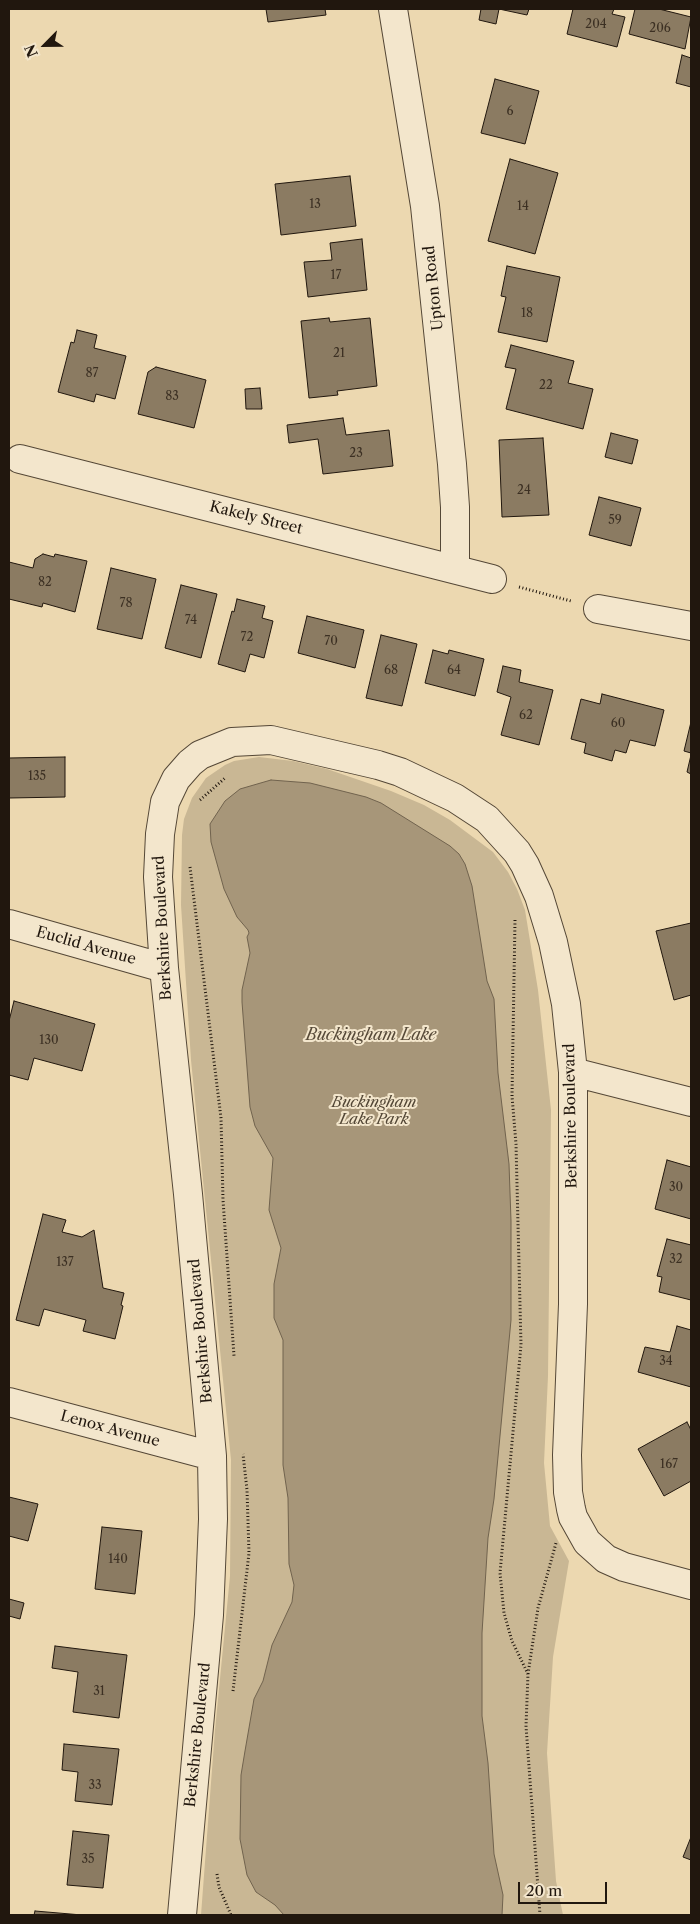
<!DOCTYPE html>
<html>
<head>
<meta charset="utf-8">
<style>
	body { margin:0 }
	#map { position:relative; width:700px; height:1924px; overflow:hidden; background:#ecd8b0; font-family:"Libre Caslon Text",serif }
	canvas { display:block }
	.frame { position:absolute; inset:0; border:10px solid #21170e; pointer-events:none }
	.north { position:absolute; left:20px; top:20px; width:50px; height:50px; -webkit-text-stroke:4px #f3e6cc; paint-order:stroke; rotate:247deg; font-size:14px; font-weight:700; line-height:20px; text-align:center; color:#21170e }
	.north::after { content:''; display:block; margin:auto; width:18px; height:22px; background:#21170e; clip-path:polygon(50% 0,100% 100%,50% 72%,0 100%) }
	.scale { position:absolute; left:518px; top:1882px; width:89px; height:22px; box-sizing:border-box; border:2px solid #21170e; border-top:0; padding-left:6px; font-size:15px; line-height:18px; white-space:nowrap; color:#21170e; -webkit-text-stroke:4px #f3e6cc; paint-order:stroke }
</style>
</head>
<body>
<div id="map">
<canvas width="700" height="1924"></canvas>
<div class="frame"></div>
<div class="north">N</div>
<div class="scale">20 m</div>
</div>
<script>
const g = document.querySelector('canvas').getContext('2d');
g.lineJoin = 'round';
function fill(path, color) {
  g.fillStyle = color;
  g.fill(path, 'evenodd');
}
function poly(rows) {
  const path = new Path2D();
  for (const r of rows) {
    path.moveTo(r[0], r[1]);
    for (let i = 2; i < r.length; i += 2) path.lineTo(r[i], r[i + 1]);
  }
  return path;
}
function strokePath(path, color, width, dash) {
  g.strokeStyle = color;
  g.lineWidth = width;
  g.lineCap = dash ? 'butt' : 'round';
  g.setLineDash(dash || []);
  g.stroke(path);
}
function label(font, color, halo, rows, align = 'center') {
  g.font = font + ' "Libre Caslon Text",serif';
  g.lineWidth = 4;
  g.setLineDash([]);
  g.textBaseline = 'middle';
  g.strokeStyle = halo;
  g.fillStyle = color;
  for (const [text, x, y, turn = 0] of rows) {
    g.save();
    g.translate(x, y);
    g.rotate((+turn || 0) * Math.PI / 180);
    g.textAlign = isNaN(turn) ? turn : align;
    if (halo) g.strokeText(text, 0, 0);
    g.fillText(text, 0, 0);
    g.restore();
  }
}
fill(poly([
	[259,757,293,761,327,769,391,791,424,805,450,820,493,852,508,872,517,889,525,910,538,990,551,1110,548,1376,544,1463,550,1526,569,1561,553,1657,547,1753,556,1881,563,1915,201,1915,215,1730,230,1576,231,1460,191,1060,181,905,182,835,184,819,192,798,206,778,225,765,234,761]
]), '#c9b794');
const water = poly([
	[271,780,310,783,366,797,381,803,450,846,459,854,465,864,472,886,487,981,494,999,498,1073,509,1164,511,1221,511,1320,494,1499,488,1538,482,1633,482,1716,488,1763,494,1854,503,1895,502,1915,284,1915,275,1905,256,1892,247,1875,240,1839,241,1775,245,1751,254,1699,263,1681,272,1645,292,1602,294,1585,289,1564,288,1498,283,1465,283,1340,274,1318,274,1284,281,1248,269,1210,273,1158,255,1126,250,1107,242,1002,242,990,250,953,247,937,249,933,248,930,237,917,224,889,211,842,210,824,225,801,240,789,271,780]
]);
fill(water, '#a79679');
strokePath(water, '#71634e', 1);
const building = poly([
	[266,9,325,9,326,15,268,22,266,9],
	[481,9,529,9,527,15,499,9,496,24,479,20,481,9],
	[573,9,614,9,612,14,625,17,617,47,567,34,573,9],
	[635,9,659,9,691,17,685,49,629,34,635,9],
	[682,55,691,58,691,87,676,83,682,55],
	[495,79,539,91,525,144,481,133,495,79],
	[510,159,558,173,535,254,488,241,510,159],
	[350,176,356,226,281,235,275,184,350,176],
	[362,239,367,290,308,297,304,262,332,260,330,243,362,239],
	[507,266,560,277,547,342,498,332,506,297,501,296,507,266],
	[329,318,330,322,370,318,377,386,337,391,338,395,309,398,301,321,329,318],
	[77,330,97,335,94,348,126,356,115,399,96,394,94,402,58,392,71,342,74,343,77,330],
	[511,345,574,361,568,383,593,389,583,429,506,409,516,369,505,367,511,345],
	[156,367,206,380,194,428,138,414,148,372,156,367],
	[260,388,262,409,246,409,245,389,260,388],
	[343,418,346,435,389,430,393,466,323,474,318,439,289,443,287,425,343,418],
	[611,433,638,440,632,464,605,457,611,433],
	[543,438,549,515,502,517,499,440,543,438],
	[599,497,641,508,631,546,589,535,599,497],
	[43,554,54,557,55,554,87,561,75,612,43,603,42,607,9,599,9,562,33,568,35,559,43,554],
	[111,568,156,579,142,639,97,629,111,568],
	[181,585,217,594,201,658,165,648,181,585],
	[237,599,265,606,262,618,273,621,264,658,250,654,245,672,218,664,232,611,234,612,237,599],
	[307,616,364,630,355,668,298,653,307,616],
	[381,635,417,644,402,706,366,698,381,635],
	[433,650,448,654,449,650,484,659,475,696,425,683,433,650],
	[503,666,521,670,519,682,553,690,539,745,501,735,511,697,497,692,503,666],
	[602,694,664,710,655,746,630,740,626,753,615,750,612,761,584,753,586,743,571,739,581,699,600,704,602,694],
	[691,722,691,753,684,751,691,722],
	[691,755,691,774,687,772,691,755],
	[65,757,65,797,9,798,9,758,65,757],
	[691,923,691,995,674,1000,656,931,691,923],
	[14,1001,95,1024,82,1071,34,1058,28,1080,9,1075,9,1021,14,1001],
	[667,1160,691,1167,691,1219,655,1209,667,1160],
	[43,1214,66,1220,62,1232,82,1237,94,1230,103,1288,124,1293,121,1305,123,1306,115,1339,83,1331,86,1320,44,1309,39,1326,16,1320,43,1214],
	[667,1239,691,1245,691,1300,659,1292,662,1277,657,1276,667,1239],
	[677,1326,691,1330,691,1387,638,1372,645,1347,670,1352,677,1326],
	[687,1422,691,1430,691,1481,664,1496,638,1449,687,1422],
	[9,1497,38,1504,28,1541,9,1536,9,1497],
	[102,1527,142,1531,135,1594,95,1589,102,1527],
	[9,1599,24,1603,20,1619,9,1616,9,1599],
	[55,1646,127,1655,119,1718,73,1712,78,1672,52,1668,55,1646],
	[64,1744,119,1749,112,1805,75,1801,78,1772,62,1770,64,1744],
	[73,1831,109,1835,103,1888,67,1885,73,1831],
	[691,1837,691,1860,683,1857,691,1837],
	[35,1911,82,1915,34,1915,35,1911]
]);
fill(building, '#8b7b62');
strokePath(building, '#21170e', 1);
const minor = poly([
	[393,9,425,206,452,464,455,507,455,569],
	[20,459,492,579],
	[598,609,691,626],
	[9,924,164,968],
	[573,1072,691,1102],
	[9,1402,212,1456],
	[182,1915,209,1615,213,1519,212,1456,188,1194,164,968,158,877,160,834,165,802,176,779,190,763,200,755,232,742,271,740,378,765,400,772,455,798,487,819,517,852,525,865,539,896,553,942,566,1004,573,1072,573,1304,567,1455,568,1492,571,1509,573,1517,587,1542,606,1559,624,1567,691,1585]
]);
strokePath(minor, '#544736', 30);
strokePath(poly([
	[519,587,571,601],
	[200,800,225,778],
	[190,867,221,1118,223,1200,234,1356],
	[515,920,512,1096,516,1144,521,1345,500,1573,504,1613,512,1641,528,1674,526,1726,540,1915],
	[528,1674,538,1608,556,1543],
	[233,1691,249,1553,247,1490,243,1454],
	[217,1874,219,1887,231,1915]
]), '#21170e', 3, [1, 2.5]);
strokePath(minor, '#f3e6cc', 28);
label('12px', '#3c3023', null, [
	["204",596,25],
	["206",660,29],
	["6",510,112],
	["13",315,205],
	["14",523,207],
	["17",336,276],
	["18",527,314],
	["21",339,354],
	["87",92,374],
	["22",546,386],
	["83",172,397],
	["23",356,454],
	["24",524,491],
	["59",615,521],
	["82",45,583],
	["78",126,604],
	["74",191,621],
	["72",247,638],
	["70",331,642],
	["68",391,671],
	["64",454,671],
	["62",526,716],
	["60",618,724],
	["135",37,777],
	["130",49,1041],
	["30",676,1188],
	["32",676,1260],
	["137",65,1263],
	["34",666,1362],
	["167",669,1465],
	["140",118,1560],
	["31",99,1692],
	["33",95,1786],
	["35",88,1860]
]);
label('15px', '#21170e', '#f3e6cc', [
	["Upton Road",434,288,-96],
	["Kakely Street",256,518,14],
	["Berkshire Boulevard",163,928,-93],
	["Euclid Avenue",86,946,16],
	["Berkshire Boulevard",571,1116,-91],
	["Berkshire Boulevard",201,1331,-95],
	["Lenox Avenue",110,1429,15],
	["Berkshire Boulevard",198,1735,-84]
]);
label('italic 15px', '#534736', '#f3e6cc', [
	["Buckingham",374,1103],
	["Lake Park",374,1120]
]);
label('italic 16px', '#574a39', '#f3e6cc', [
	["Buckingham Lake",371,1035]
]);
</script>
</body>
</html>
